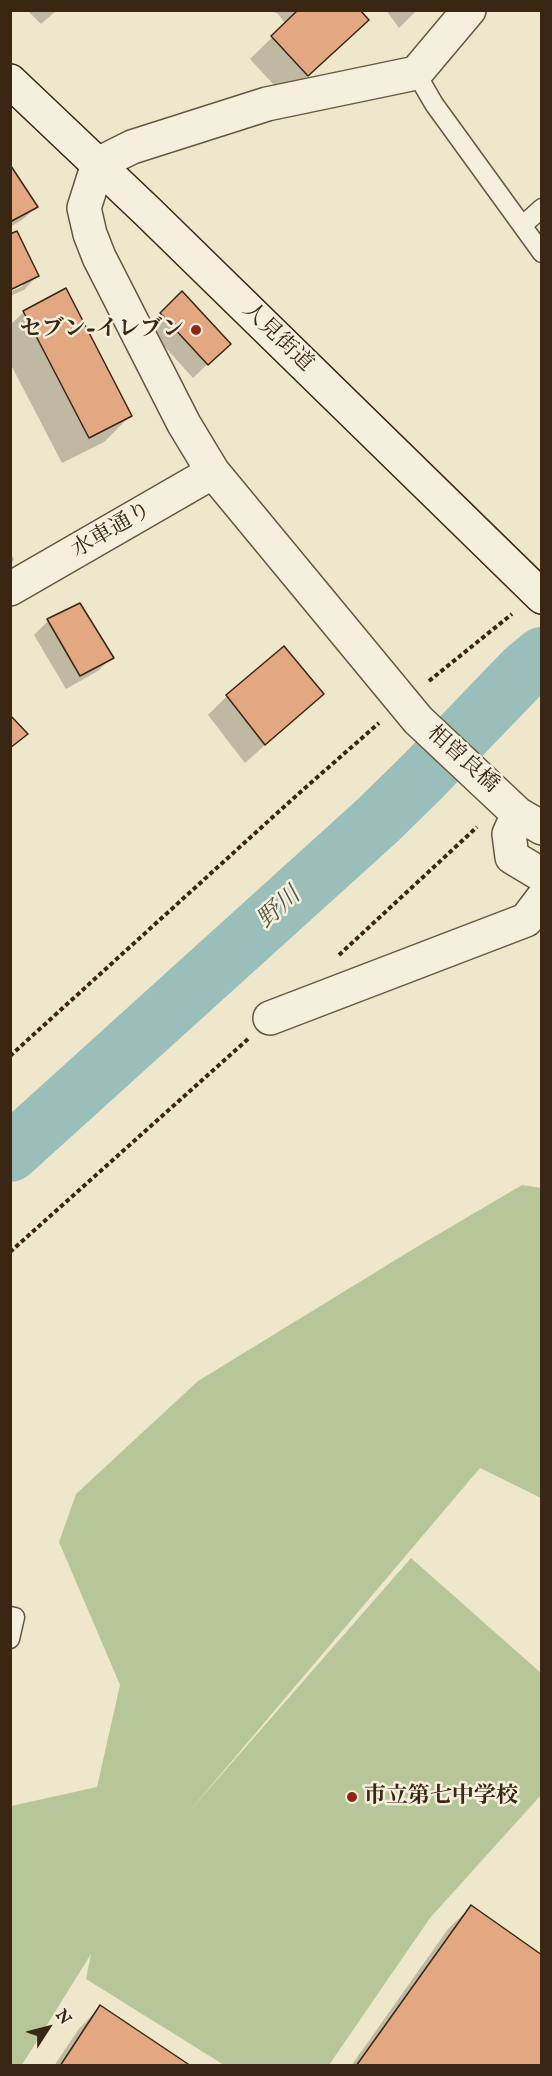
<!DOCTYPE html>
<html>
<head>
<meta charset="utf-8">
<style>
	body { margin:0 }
	#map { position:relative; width:552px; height:2076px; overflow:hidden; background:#efe7cb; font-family:"IM FELL English",serif }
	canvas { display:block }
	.frame { position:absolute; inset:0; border:12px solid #392613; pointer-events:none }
	.north { position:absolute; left:18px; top:1998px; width:60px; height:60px; -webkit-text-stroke:4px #f5efdd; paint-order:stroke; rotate:54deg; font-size:16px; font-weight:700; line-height:24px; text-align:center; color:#392613 }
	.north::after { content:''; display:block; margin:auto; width:21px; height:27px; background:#392613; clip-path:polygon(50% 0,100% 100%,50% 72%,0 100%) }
</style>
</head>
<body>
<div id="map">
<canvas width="552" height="2076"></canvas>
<div class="frame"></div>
<div class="north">N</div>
</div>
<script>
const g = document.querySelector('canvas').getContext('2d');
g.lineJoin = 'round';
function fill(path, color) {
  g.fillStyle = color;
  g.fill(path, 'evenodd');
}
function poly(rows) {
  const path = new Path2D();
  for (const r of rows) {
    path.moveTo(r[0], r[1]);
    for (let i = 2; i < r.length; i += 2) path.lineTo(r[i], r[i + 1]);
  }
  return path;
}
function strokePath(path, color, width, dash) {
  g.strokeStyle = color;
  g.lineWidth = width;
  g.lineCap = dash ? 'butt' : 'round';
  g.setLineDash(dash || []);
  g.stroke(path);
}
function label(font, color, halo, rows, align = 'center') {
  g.font = font + ' "IM FELL English","Noto Serif JP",serif';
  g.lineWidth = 5;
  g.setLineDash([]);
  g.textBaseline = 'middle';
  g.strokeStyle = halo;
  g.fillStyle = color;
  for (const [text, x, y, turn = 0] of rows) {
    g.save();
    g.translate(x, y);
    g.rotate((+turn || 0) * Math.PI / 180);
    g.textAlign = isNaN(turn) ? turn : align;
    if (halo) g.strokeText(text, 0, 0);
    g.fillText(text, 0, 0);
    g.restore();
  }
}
fill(poly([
	[522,1185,541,1188,541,1498,480,1468,187,1814,411,1558,541,1673,541,1795,430,1918,329,2065,224,2065,86,1979,91,1954,22,2065,11,2065,11,1806,97,1787,120,1685,59,1542,76,1494,198,1381,415,1248]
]), '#b7c699');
fill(poly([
	[27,10,57,10,41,24],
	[263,10,358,10,344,42,285,97,250,59,286,24,277,13],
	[386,10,417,10,399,28],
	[10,168,36,207,22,220,10,227],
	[37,276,24,290,10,296,10,292,23,286,23,282],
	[24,312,130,416,104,442,62,463,10,363,10,325],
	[161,314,215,357,193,378,147,327],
	[10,550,14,560,10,563],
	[80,605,112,657,98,671,66,689,34,635,48,621],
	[322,694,245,763,208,715,227,696],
	[471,1907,542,2066,351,2066,448,1929],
	[100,2007,188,2066,54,2066,78,2030]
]), '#0003');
strokePath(poly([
	[10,1153,377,821,423,776,524,671,542,656]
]), '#9abfba', 58);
const building = poly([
	[298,10,360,10,369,20,308,76,271,36,298,10],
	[11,166,38,207,10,222,10,166,11,166],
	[17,231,39,276,10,290,10,234,17,231],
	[66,288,132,416,89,438,23,311,66,288],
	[182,291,231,344,208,365,160,313,182,291],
	[80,603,114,658,80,676,47,619,80,603],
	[284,646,324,694,265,745,226,695,284,646],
	[10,715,28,734,10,748,10,715],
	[471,1905,542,1955,542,2066,356,2066,471,1905],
	[100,2005,191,2066,60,2066,100,2005]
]);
fill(building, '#e3a781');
strokePath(building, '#392613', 1.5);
const service = poly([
	[416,73,434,104,542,253],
	[523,225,542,208],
	[10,1616,15,1617,10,1639]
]);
const minor = poly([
	[469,10,416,73,267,104,132,147,98,164,84,208,90,234,99,257,184,424,213,472,418,720,518,814,542,828],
	[10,589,213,472],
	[518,814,509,834,512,857,542,875],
	[270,1018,526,920,542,899]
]);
const secondary = poly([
	[10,81,148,212,542,597]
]);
strokePath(service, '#665641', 21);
strokePath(minor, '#665641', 36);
strokePath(secondary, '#392613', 36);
strokePath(poly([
	[429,681,512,614],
	[339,955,477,827],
	[10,1056,297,795,379,723],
	[10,1252,248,1039]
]), '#392613', 4, [4.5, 3]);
strokePath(service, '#f5efdd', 18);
strokePath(minor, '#f5efdd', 33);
strokePath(secondary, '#f5efdd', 33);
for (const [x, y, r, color] of [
	[196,330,6,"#8f2418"],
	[352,1797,6,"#8f2418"]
]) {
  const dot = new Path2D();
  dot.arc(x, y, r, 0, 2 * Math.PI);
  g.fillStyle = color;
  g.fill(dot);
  strokePath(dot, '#f5efdd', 2);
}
label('bold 22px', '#392613', '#f5efdd', [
	["セブン-イレブン",184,330],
	["市立第七中学校",364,1797,"left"]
], 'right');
label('22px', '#392613', '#f5efdd', [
	["人見街道",277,338,44],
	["水車通り",112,531,-30],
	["相曽良橋",462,760,42]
]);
label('italic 24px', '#565445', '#f5efdd', [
	["野川",280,909,-42]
]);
</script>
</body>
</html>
